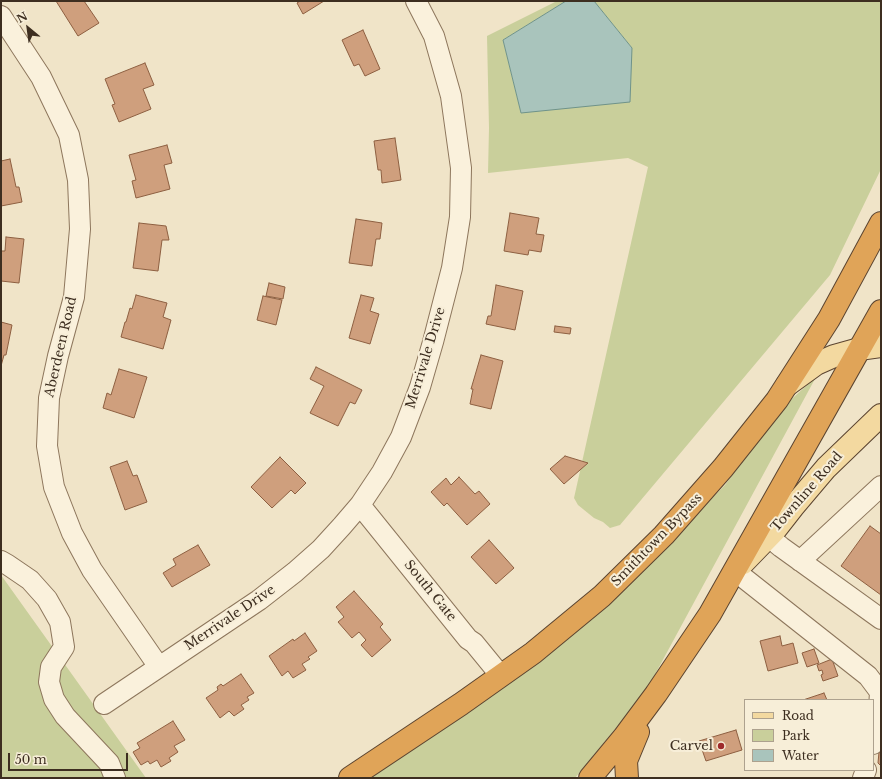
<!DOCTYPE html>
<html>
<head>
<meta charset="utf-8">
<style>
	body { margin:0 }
	#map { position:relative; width:882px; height:779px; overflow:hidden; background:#f0e4c8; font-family:"Libre Baskerville",serif }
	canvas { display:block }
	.frame { position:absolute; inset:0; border:2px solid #3d2e20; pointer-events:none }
	.legend { position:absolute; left:744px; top:699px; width:130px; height:72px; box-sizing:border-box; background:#f7eed8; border:1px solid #ada18e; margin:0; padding:5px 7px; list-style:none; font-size:12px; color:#3d2e20 }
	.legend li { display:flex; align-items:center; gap:8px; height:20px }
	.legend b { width:20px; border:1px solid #ada18e }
	.north { position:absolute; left:8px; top:8px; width:40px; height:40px; -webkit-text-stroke:3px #f7eed8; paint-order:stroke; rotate:331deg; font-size:11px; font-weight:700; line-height:16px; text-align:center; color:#3d2e20 }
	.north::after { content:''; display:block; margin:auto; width:14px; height:18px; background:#3d2e20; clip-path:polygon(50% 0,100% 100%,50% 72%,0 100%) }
	.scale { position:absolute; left:8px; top:753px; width:120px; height:18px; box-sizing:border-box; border:2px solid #3d2e20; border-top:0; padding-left:5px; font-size:12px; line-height:14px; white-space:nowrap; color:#3d2e20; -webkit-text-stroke:3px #f7eed8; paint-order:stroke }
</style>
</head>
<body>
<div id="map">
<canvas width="882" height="779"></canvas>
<div class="frame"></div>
<ul class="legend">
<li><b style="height:5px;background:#f3d9a0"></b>Road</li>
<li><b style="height:11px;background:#c9cf9b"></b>Park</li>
<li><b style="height:11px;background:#a9c4bc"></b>Water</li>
</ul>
<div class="north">N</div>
<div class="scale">50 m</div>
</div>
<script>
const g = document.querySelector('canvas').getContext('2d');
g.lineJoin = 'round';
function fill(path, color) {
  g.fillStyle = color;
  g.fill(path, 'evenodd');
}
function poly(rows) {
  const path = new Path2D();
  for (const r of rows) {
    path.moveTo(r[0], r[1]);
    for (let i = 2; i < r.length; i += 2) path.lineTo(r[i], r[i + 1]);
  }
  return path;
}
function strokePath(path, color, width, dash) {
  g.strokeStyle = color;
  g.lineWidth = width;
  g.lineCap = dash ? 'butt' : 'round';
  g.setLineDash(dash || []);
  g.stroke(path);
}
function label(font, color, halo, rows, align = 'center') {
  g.font = font + ' "Libre Baskerville",serif';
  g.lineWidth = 4;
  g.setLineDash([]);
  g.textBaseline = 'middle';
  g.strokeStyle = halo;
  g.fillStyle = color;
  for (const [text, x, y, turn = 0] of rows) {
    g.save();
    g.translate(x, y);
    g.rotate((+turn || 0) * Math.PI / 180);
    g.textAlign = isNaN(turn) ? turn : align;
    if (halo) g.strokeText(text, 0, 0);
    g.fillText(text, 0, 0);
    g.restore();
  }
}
fill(poly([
	[557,1,566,1,503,40,521,113,632,48,594,1,881,1,881,169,830,275,620,525,610,528,603,522,594,518,578,505,574,498,648,167,628,158,488,173,489,128,487,36],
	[816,377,646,691,575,778,369,778,620,591,725,485,784,406],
	[1,575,146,778,1,778]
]), '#c9cf9b');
const water = poly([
	[566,1,594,1,632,48,630,102,521,113,503,40,566,1]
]);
fill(water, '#a9c4bc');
strokePath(water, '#6f938a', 1);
const building = poly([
	[56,1,84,1,99,23,78,36,56,1],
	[300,1,324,1,303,14,297,3,300,1],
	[363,30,380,69,365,76,359,64,354,66,342,40,363,30],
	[145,63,154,85,143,89,151,109,119,122,112,105,115,104,105,79,145,63],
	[395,138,401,180,382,183,381,170,378,170,374,141,395,138],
	[167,145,172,163,164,165,170,189,136,198,132,181,136,180,129,155,167,145],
	[10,159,16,187,19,187,22,202,1,206,1,161,10,159],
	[510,213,539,218,536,234,544,235,541,252,529,250,528,255,504,251,510,213],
	[356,219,382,223,380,239,376,239,372,266,349,263,356,219],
	[139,223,166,226,169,240,162,240,158,271,133,268,139,223],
	[6,237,24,239,19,283,1,281,1,251,5,251,6,237],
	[269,283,285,287,283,299,266,296,269,283],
	[496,285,523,291,515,330,486,324,488,316,491,316,496,285],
	[136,295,167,303,163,317,171,320,163,349,121,337,125,322,126,322,130,308,132,309,136,295],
	[361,295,374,298,370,311,379,314,370,344,349,338,361,295],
	[263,296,282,300,276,325,257,320,263,296],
	[1,322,12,325,6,355,4,355,1,366,1,322],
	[555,326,571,328,570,334,554,332,555,326],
	[481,355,503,361,491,409,470,404,473,389,471,389,481,355],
	[316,367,362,390,355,404,350,402,338,426,310,413,324,386,310,379,316,367],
	[119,369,147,377,134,418,103,408,107,393,111,395,119,369],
	[565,456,588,463,564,484,550,469,565,456],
	[280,457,306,483,295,494,291,490,272,508,251,487,280,457],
	[127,461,133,476,137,475,147,502,125,510,110,467,127,461],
	[459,477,475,494,479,491,490,504,467,525,447,503,444,506,431,492,446,478,451,485,459,477],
	[870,526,881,534,881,595,841,566,870,526],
	[489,540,514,568,496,584,471,557,489,540],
	[198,545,210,565,172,587,163,573,176,565,173,559,198,545],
	[354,591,383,624,380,627,391,640,372,657,361,645,366,640,359,632,352,638,338,622,344,617,336,607,354,591],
	[305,633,317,651,308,657,310,659,302,664,306,670,293,678,288,671,282,676,269,656,293,639,294,641,305,633],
	[780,636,782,646,793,643,798,663,768,671,760,641,780,636],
	[814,649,819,663,807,667,802,653,814,649],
	[832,659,838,676,823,681,821,675,823,674,822,670,819,671,817,665,832,659],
	[241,674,254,693,247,697,249,700,241,705,244,709,234,716,229,711,220,718,206,698,218,690,217,687,221,684,223,686,241,674],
	[824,693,827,700,803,700,824,693],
	[173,721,185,740,174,746,178,752,169,758,171,761,161,767,157,760,150,764,148,761,141,765,133,752,140,748,137,743,173,721],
	[736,730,742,750,706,761,699,741,736,730],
	[879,752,881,752,881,766,878,763,879,752]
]);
fill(building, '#cf9f7d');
strokePath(building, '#8d5f41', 1);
const minor = poly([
	[1,16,41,77,69,135,78,180,80,229,74,297,58,356,49,398,47,446,54,487,72,533,92,570,159,667],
	[360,505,468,639,474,643,501,676],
	[769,537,781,547,881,619],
	[1,561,8,565,30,580,47,599,60,622,64,647,51,667,49,682,54,699,65,716,109,763,115,778],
	[800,561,881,486],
	[735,571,868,676,880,692,878,726,873,744],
	[104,704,259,600,295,572,321,549,342,526,360,505,382,472,401,437,420,387,433,342,452,268,460,217,461,168,451,96,434,36,416,1],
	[863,778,866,770]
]);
const major = poly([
	[787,385,816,364,834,356,859,349,881,346],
	[743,563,775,530,793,507,826,468,881,415]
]);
const highway = poly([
	[350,778,461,704,533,653,602,596,664,535,723,468,777,400,829,319,881,223],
	[590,778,624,737,656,694,710,614,881,311],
	[627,778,626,761,638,732]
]);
strokePath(minor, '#8d765c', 22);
strokePath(major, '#5b4430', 24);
strokePath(highway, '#5b4430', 24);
strokePath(minor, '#faf1dc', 20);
strokePath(major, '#f3d9a0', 22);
strokePath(highway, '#e0a458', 22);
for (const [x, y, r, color] of [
	[721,746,4,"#9e2a2b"]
]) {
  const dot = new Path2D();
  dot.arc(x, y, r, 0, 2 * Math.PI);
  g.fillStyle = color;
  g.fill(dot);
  strokePath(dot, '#f7eed8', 1.5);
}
label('13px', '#3d2e20', '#f7eed8', [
	["Aberdeen Road",61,347,-77],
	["Merrivale Drive",426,358,-73],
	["Townline Road",807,492,-49],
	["Smithtown Bypass",657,540,-46],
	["South Gate",430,591,51],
	["Merrivale Drive",230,618,-34]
]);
label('13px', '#3d2e20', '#f7eed8', [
	["Carvel",713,746]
], 'right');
</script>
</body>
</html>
